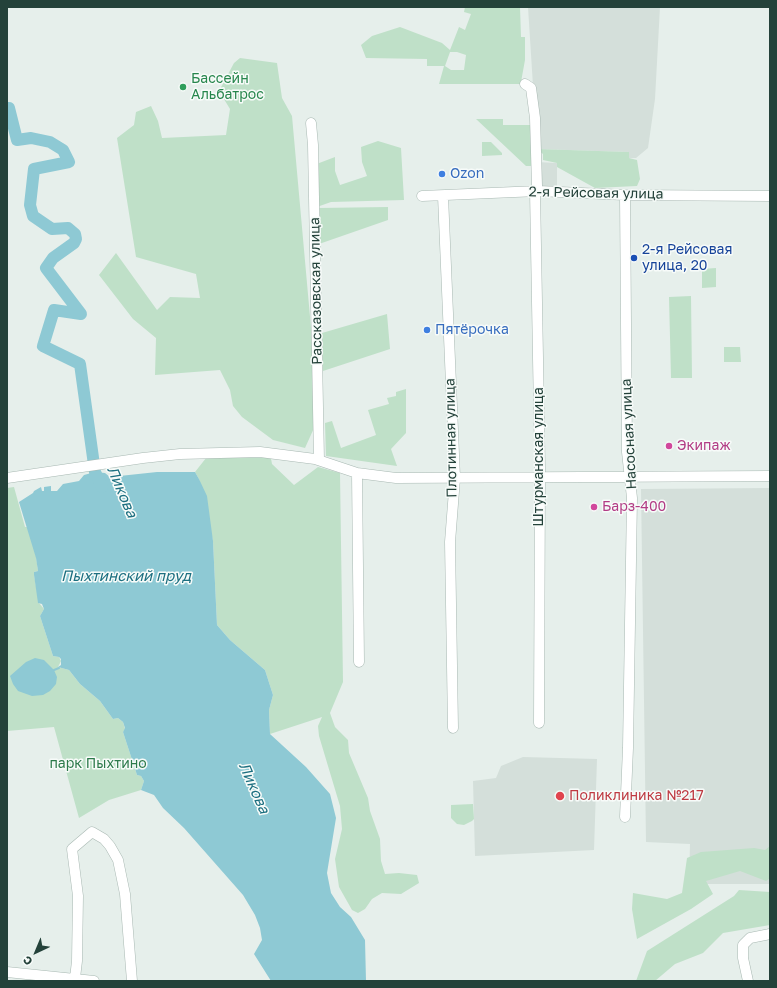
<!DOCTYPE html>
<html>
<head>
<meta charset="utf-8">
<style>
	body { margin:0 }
	#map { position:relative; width:777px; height:988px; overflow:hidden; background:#e6efeb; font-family:"Golos Text",sans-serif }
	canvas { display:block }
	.frame { position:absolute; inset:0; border:8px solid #24423a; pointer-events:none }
	.north { position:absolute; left:16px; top:932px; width:40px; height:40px; -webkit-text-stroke:3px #f7fbf9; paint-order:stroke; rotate:224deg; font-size:11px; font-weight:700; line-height:16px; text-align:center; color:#24423a }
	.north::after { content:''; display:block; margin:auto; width:14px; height:18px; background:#24423a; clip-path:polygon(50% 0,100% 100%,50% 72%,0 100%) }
</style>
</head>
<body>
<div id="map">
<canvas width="777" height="988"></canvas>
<div class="frame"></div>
<div class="north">С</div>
</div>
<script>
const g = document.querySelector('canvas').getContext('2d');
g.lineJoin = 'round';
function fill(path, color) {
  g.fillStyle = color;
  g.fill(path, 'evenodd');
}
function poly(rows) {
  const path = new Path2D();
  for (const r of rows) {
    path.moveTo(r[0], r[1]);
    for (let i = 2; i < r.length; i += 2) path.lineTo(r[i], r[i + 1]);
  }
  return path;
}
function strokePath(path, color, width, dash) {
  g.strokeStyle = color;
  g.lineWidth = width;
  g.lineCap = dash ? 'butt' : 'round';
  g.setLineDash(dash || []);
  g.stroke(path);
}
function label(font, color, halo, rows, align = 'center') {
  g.font = font + ' "Golos Text",sans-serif';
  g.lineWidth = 3;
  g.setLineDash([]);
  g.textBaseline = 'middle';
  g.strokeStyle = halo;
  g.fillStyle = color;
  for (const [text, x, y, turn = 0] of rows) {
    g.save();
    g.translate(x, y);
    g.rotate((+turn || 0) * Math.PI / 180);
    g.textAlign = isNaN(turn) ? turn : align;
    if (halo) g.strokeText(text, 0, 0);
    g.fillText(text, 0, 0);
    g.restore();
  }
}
fill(poly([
	[528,7,660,7,655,99,648,148,636,158,629,158,629,152,537,149],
	[536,162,557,163,557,186,537,186],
	[769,488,770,884,689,884,690,844,646,842,641,489],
	[523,757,597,759,594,850,475,856,473,781,496,778,501,766]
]), '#d4dfda');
fill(poly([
	[465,7,520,7,521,37,525,37,525,60,521,82,525,84,439,84,444,66,427,66,427,59,366,58,361,45,372,36,400,27,442,43,450,50,459,27,465,30,471,14,464,12],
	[450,52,457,52,466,55,464,70,451,70,445,66],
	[240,58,277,63,282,98,292,116,319,417,305,448,273,440,242,417,233,406,230,390,220,370,155,375,156,338,133,319,99,275,116,253,157,310,170,297,200,298,196,274,136,257,117,138,134,125,136,112,151,106,158,121,162,138,226,135,230,109,219,91,234,63],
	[476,119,503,119,503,125,531,125,533,166,526,166],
	[378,141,401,148,404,200,331,202,314,208,314,165,335,157,335,171,340,185,367,176,362,162,361,147],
	[482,142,491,142,502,153,502,155,482,156],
	[537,149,629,152,629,158,637,160,640,179,637,186,595,188,557,167,557,163,543,160,543,154],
	[388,207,388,220,319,244,318,208],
	[716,268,716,287,702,288,702,269],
	[691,296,692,378,671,378,669,297],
	[387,314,390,349,323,371,322,333],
	[724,347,740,347,741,362,724,362],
	[406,389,406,433,391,449,397,466,326,456,325,423,332,421,341,448,376,435,368,410,389,404,387,398,396,396,396,392],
	[210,453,270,453,272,464,294,485,318,467,340,473,343,682,330,713,335,727,348,740,349,753,368,798,370,811,380,839,381,861,385,874,399,873,417,875,419,883,401,894,382,893,372,899,365,909,358,913,352,910,339,887,335,859,342,829,340,806,319,736,318,726,322,717,270,734,269,710,273,695,265,670,230,640,217,625,213,541,199,479,195,472],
	[14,487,25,527,32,527,38,571,34,572,34,575,39,603,44,609,40,616,53,656,59,657,61,661,58,667,69,670,80,684,100,701,113,719,118,718,123,722,125,729,123,732,137,775,141,776,144,781,141,790,109,800,79,818,54,727,7,731,7,488],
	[473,804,474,819,472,821,464,825,457,824,451,818,451,805],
	[770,846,770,878,766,881,740,871,706,881,713,894,691,909,637,939,632,909,633,893,667,899,682,893,687,858,701,852,754,848,765,850],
	[739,890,770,892,770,925,723,933,703,953,675,964,655,981,636,981,647,951,734,896]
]), '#bfe0c8');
fill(poly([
	[95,472,105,473,110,477,157,472,195,472,199,479,207,496,213,541,217,625,230,640,265,670,273,695,269,710,270,734,306,767,330,794,336,818,327,873,331,893,340,907,351,917,365,940,366,981,271,981,254,954,262,940,260,928,255,915,243,895,184,828,163,808,154,795,141,790,144,781,141,776,137,775,123,732,125,728,123,722,118,718,113,719,100,701,80,684,69,670,58,667,61,665,61,659,59,657,53,656,40,616,44,609,42,604,38,603,34,575,34,572,38,571,36,558,19,502,33,493,34,491,41,487,42,491,44,491,44,487,51,486,51,491,57,491,63,484,79,481,84,475],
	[35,658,44,660,54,670,57,677,56,684,50,691,43,695,32,696,18,691,13,684,10,676,26,662]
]), '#8ec9d4');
strokePath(poly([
	[54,670,59,668]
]), '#8ec9d4', 2);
strokePath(poly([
	[7,108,9,108,17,140,31,138,50,142,63,150,69,162,34,169,30,205,33,216,52,229,68,228,75,234,76,239,74,243,53,258,46,268,81,314,54,310,43,346,80,364,95,472,102,487]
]), '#8ec9d4', 12);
const minor = poly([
	[525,84,531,88,535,118,537,186,535,191,540,469,539,723],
	[311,123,313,145,319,460],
	[625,195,627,452,632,498,628,748,625,817],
	[422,196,538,191,625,195,770,196],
	[443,196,455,478,450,542,453,728],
	[357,473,359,662],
	[7,478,143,458,180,454,260,452,315,459,357,473,396,478,770,476],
	[7,972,94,981],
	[75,978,77,961,78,896,72,849,92,832,104,839,110,846,118,860,125,894,132,981],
	[748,981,743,958,743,945,750,938,770,934]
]);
strokePath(minor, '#a8b8b2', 11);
strokePath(minor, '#fff', 10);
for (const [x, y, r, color] of [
	[183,87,4,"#2e9e5b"],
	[442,174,4,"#3f7fe0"],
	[634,258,4,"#1a4fb4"],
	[427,330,4,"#3f7fe0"],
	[669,446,4,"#d1479c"],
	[594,507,4,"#d1479c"],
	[560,796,5,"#e0444e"]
]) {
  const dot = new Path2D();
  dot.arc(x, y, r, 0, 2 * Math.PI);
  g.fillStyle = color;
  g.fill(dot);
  strokePath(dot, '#f7fbf9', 1.5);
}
label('14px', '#27864d', '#f7fbf9', [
	["Бассейн",191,79],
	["Альбатрос",191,95]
], 'left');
label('14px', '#366cbe', '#f7fbf9', [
	["Ozon",450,174],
	["Пятёрочка",435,330]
], 'left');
label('14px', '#24423a', '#f7fbf9', [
	["2-я Рейсовая улица",596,193,1],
	["Рассказовская улица",316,291,-91],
	["Насосная улица",629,434,-93],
	["Плотинная улица",451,438,-91],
	["Штурманская улица",539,457,-90]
]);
label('14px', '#164399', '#f7fbf9', [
	["2-я Рейсовая",642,250],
	["улица, 20",642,266]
], 'left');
label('14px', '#b23c85', '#f7fbf9', [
	["Экипаж",677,446],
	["Барз-400",602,507]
], 'left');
label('14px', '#2d7a4b', '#f7fbf9', [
	["парк Пыхтино",98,764]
]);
label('14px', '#be3a42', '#f7fbf9', [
	["Поликлиника №217",569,796]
], 'left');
label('italic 15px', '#1c6f80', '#f7fbf9', [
	["Ликова",122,492,67],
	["Пыхтинский пруд",126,576],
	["Ликова",254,788,66]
]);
</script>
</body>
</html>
